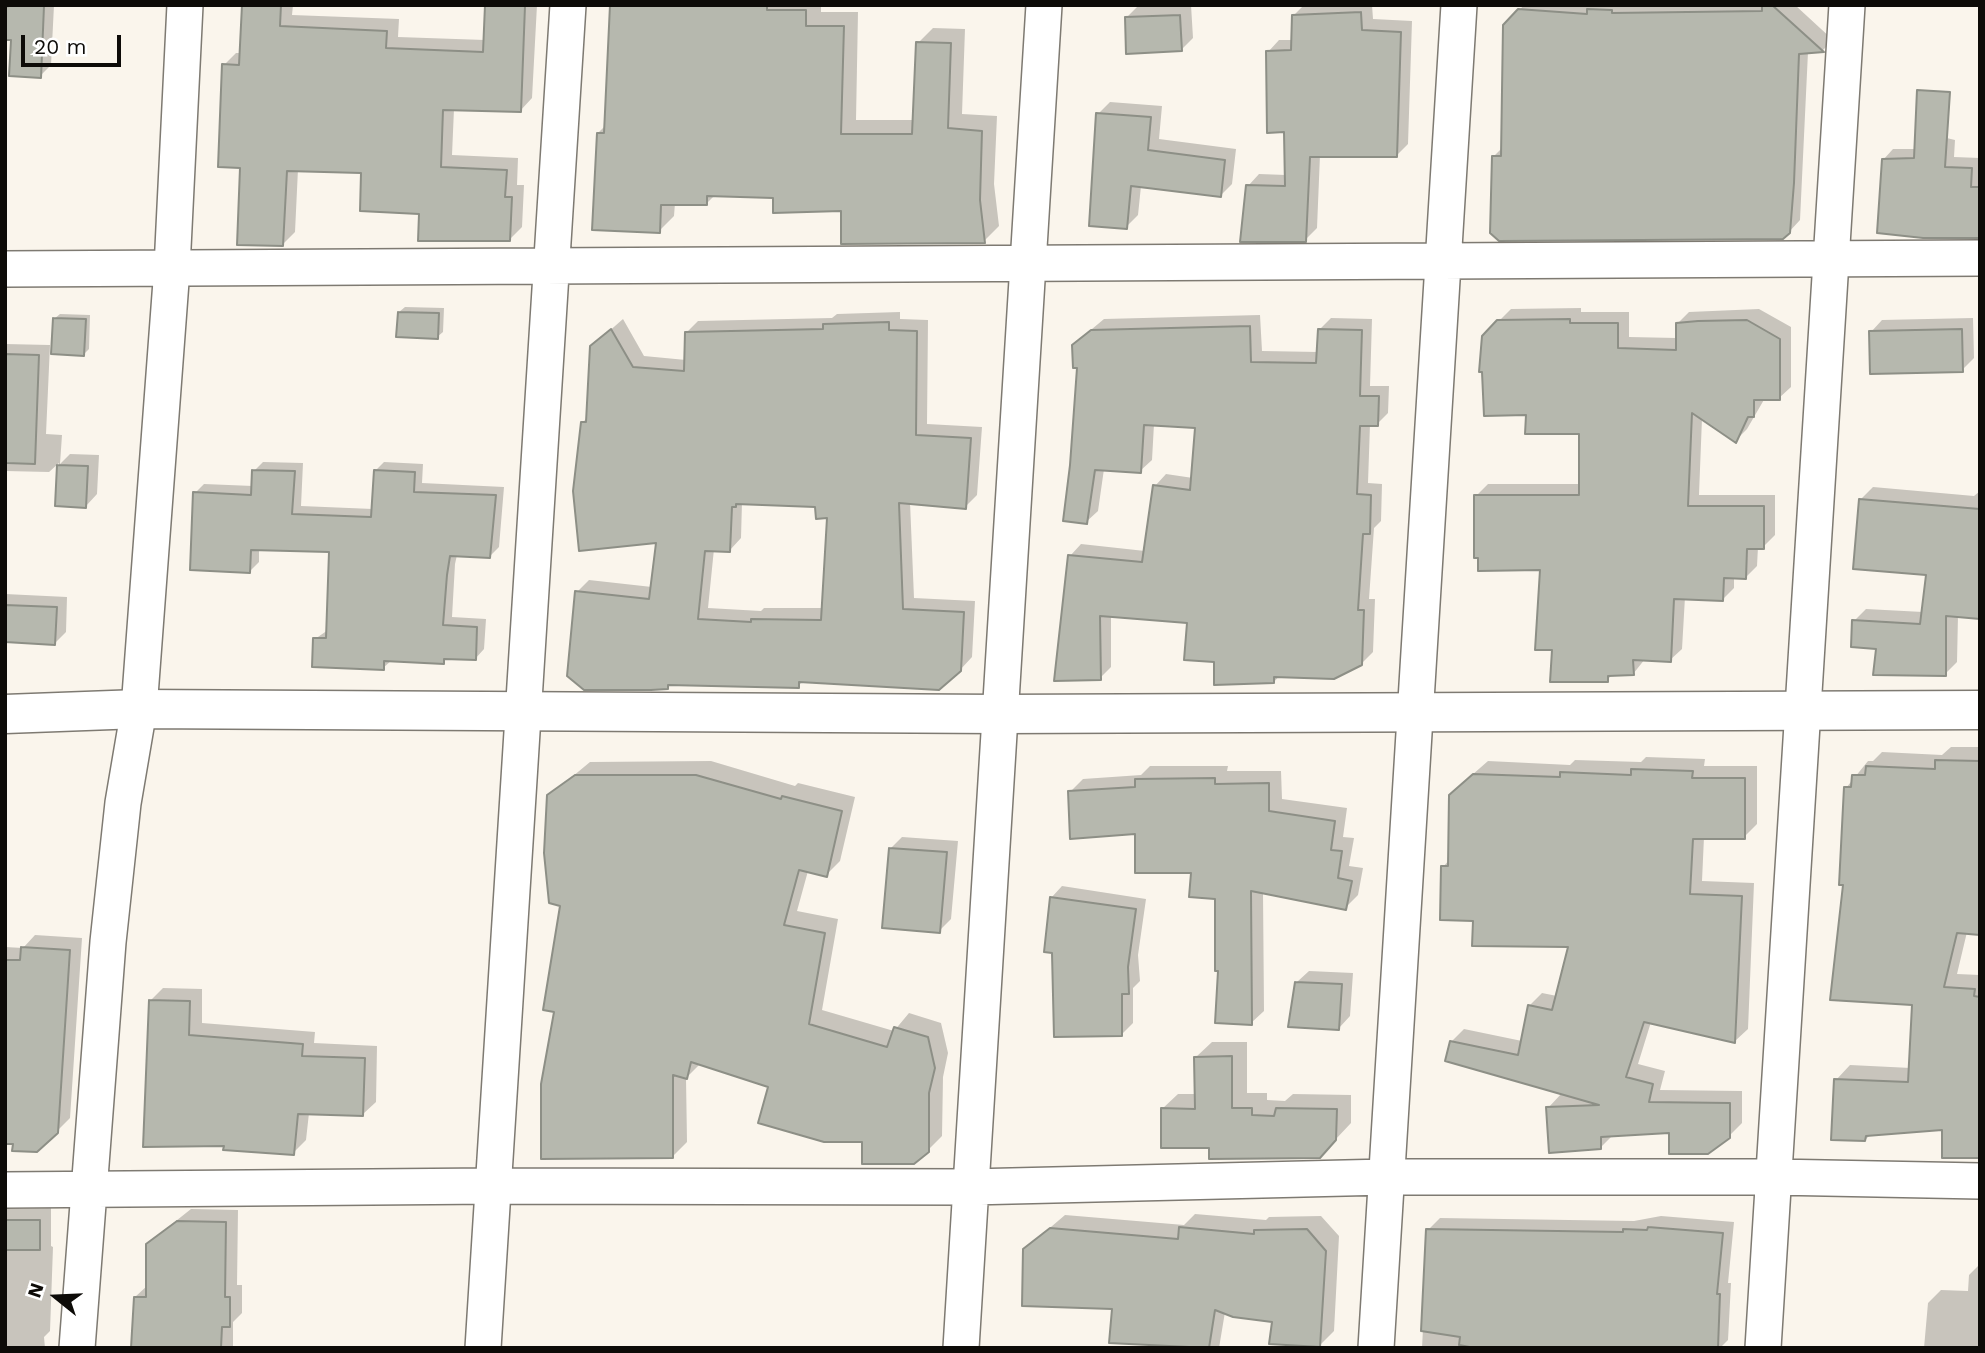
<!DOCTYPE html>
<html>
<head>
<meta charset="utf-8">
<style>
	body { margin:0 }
	#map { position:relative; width:1985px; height:1353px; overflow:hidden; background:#faf5ec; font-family:"Work Sans",sans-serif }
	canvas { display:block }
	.frame { position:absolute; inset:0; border:7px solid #0d0b08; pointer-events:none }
	.north { position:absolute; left:21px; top:1262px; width:70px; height:70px; -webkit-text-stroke:5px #fff; paint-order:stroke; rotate:288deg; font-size:19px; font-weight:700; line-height:28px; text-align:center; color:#0d0b08 }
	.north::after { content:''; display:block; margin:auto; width:24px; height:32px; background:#0d0b08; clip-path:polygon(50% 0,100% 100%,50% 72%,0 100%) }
	.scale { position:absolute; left:21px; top:35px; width:100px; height:32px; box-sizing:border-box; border:4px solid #0d0b08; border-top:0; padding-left:9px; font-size:21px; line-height:24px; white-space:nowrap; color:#0d0b08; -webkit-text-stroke:5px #fff; paint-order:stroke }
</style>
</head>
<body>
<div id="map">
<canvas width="1985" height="1353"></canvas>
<div class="frame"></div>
<div class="north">N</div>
<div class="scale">20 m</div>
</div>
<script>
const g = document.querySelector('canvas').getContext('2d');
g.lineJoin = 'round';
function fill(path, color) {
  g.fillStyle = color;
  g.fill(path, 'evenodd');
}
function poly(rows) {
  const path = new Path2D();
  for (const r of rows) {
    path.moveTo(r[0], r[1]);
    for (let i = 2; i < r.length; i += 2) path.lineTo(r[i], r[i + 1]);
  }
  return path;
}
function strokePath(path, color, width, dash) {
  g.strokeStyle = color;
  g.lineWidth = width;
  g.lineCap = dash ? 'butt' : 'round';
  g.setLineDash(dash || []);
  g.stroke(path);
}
fill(poly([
	[5,5,54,5,51,65,40,76,13,38,5,38],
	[244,5,293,5,292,15,399,19,398,37,485,40,487,5,537,5,532,98,520,111,454,109,452,155,518,158,517,185,524,185,522,227,509,240,363,172,298,169,295,232,283,244,242,167,224,65,236,53,241,53],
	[612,5,821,5,821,12,858,12,856,120,914,120,918,43,933,28,965,29,962,114,997,116,994,184,999,226,984,241,775,196,715,195,706,204,675,203,674,216,659,231,598,133,606,125],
	[1191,5,1193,38,1181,50,1126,18,1138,6],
	[1304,5,1372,5,1373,19,1412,21,1408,144,1397,155,1320,155,1317,228,1305,240,1248,186,1259,174,1286,175,1286,130,1268,52,1279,40,1293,40,1293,16],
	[1524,5,1795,5,1833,40,1823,50,1808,52,1800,220,1789,232,1494,156,1503,147,1505,26],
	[1110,102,1162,106,1159,139,1236,149,1232,184,1220,196,1141,186,1138,215,1126,227,1098,114],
	[1926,133,1955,140,1954,157,1980,158,1980,236,1883,160,1893,149,1916,149],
	[405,307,444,308,443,332,437,337,399,312],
	[1581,308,1581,312,1629,312,1629,337,1677,338,1677,324,1689,312,1759,309,1791,327,1791,387,1779,398,1765,398,1747,429,1736,440,1702,418,1699,495,1775,495,1775,535,1763,547,1758,547,1757,566,1745,578,1734,577,1734,588,1722,600,1685,597,1682,649,1670,660,1645,659,1633,674,1613,674,1607,680,1542,568,1476,496,1488,484,1581,484,1581,433,1527,413,1484,336,1511,309],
	[900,312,900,319,928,320,927,424,982,427,977,495,965,507,910,502,914,598,975,601,972,657,960,670,804,680,798,686,671,683,667,687,577,592,589,580,652,587,658,541,582,423,588,417,591,347,623,319,644,356,686,360,687,332,698,321,832,318,837,314],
	[742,502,817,505,828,516,823,608,764,608,761,611,708,608,714,549,730,550,741,538],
	[60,314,90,315,89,349,84,354,54,319],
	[1260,315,1262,351,1319,352,1319,330,1331,318,1372,319,1370,386,1389,386,1388,413,1377,424,1370,424,1368,483,1382,484,1381,521,1374,528,1369,599,1375,599,1373,652,1361,664,1280,675,1274,682,1215,661,1189,622,1111,615,1111,667,1100,678,1070,556,1081,544,1145,551,1155,486,1166,474,1193,478,1197,427,1154,424,1152,460,1140,471,1104,469,1098,511,1086,522,1086,334,1104,319],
	[1973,318,1974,358,1962,370,1871,332,1882,320],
	[5,344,50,345,46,434,62,435,60,464,70,454,99,455,97,494,86,506,57,504,59,463,49,472,5,471],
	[263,462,303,463,301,506,373,509,375,471,384,462,423,464,422,483,504,487,499,547,490,556,457,555,455,564,452,617,486,619,484,649,475,659,447,658,443,662,392,660,383,668,315,639,328,630,331,551,259,549,259,562,249,572,195,493,204,484,253,486,254,471],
	[1873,487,1974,496,1980,491,1980,617,1958,615,1957,662,1945,674,1877,647,1854,621,1866,609,1923,612,1928,573,1861,499],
	[5,594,67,597,66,632,55,643,5,641],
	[1951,747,1980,747,1980,933,1967,932,1957,974,1980,975,1980,1156,1943,1128,1871,1134,1865,1140,1836,1080,1850,1065,1911,1068,1914,1003,1845,884,1846,788,1868,761,1873,761,1882,752,1942,755],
	[1646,757,1705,759,1704,766,1757,766,1757,824,1744,837,1704,837,1702,881,1754,883,1748,1029,1735,1041,1651,1022,1638,1064,1665,1071,1660,1090,1742,1091,1742,1123,1729,1136,1671,1131,1613,1135,1600,1148,1548,1108,1562,1093,1451,1042,1464,1029,1522,1041,1529,1006,1542,993,1557,996,1570,945,1475,919,1443,867,1450,859,1464,782,1488,761,1570,765,1575,760,1641,762],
	[711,761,795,786,798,783,855,797,840,861,826,875,808,871,797,911,838,919,822,1010,894,1031,909,1013,941,1023,948,1053,943,1077,942,1136,928,1150,864,1140,770,1086,701,1063,686,1078,687,1142,672,1157,556,1011,562,905,549,796,590,762],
	[1150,766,1228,766,1227,771,1281,771,1282,799,1347,808,1343,837,1354,838,1349,866,1363,868,1358,895,1345,908,1263,892,1264,1011,1251,1023,1220,969,1217,897,1192,871,1070,792,1083,779,1141,775],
	[902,837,958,841,951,919,939,931,890,849],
	[1062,886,1146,899,1138,955,1140,981,1133,988,1133,1023,1122,1034,1051,898],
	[35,935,82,938,70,1118,57,1131,5,1142,5,947,23,948],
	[1309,971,1353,973,1350,1016,1339,1028,1297,982],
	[163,988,202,989,202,1023,315,1032,314,1043,377,1046,376,1102,363,1114,309,1113,306,1140,293,1153,150,1001],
	[1212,1042,1247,1042,1247,1093,1267,1093,1267,1100,1285,1101,1293,1094,1351,1095,1351,1123,1319,1157,1211,1146,1162,1109,1178,1094,1196,1094,1196,1057],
	[51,1208,51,1246,53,1247,50,1331,44,1337,45,1348,5,1348,5,1209],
	[191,1209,238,1210,237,1285,242,1285,242,1313,233,1322,233,1348,133,1348,135,1297,148,1285,147,1244],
	[1195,1214,1266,1220,1269,1217,1321,1216,1339,1236,1334,1331,1320,1345,1274,1320,1225,1312,1219,1348,1170,1348,1171,1345,1024,1250,1065,1215,1184,1225],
	[1661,1216,1734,1222,1728,1283,1731,1283,1728,1340,1720,1348,1422,1348,1428,1230,1440,1218,1634,1221],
	[1980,1264,1980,1348,1924,1348,1928,1303,1941,1290,1968,1291,1969,1275]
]), '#0003');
const building = poly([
	[13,5,44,6,41,78,9,76,11,40,5,40,5,7,13,5],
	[242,5,281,5,280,26,387,31,386,48,483,52,485,5,525,6,521,112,443,110,441,167,507,170,505,197,512,197,510,241,418,241,419,214,360,211,361,173,287,171,283,246,237,245,240,168,218,167,222,64,239,65,242,5],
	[610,5,767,6,767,10,806,10,806,26,844,26,841,134,912,134,916,42,951,43,948,128,982,131,980,200,985,243,841,244,841,211,773,213,773,198,707,196,707,205,661,205,660,233,592,230,597,133,604,133,610,5],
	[1762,5,1772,5,1824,52,1799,54,1794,183,1790,233,1783,239,1499,241,1490,233,1492,156,1501,156,1503,25,1518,9,1587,14,1587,9,1612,10,1612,13,1762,11,1762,5],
	[1361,12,1362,30,1401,32,1397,157,1310,157,1306,242,1240,242,1246,185,1285,186,1284,132,1267,133,1266,51,1291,50,1292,15,1361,12],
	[1180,15,1182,51,1126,54,1125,17,1180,15],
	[1917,90,1950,92,1945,167,1972,168,1971,187,1980,187,1980,238,1923,238,1877,233,1882,159,1914,158,1917,90],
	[1096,113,1151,117,1148,150,1225,160,1221,197,1131,186,1127,229,1089,226,1096,113],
	[398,312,439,313,438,339,396,337,398,312],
	[53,318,86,319,84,356,51,354,53,318],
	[1570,319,1570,323,1618,323,1618,348,1676,350,1676,323,1698,321,1747,320,1780,339,1780,400,1754,400,1754,417,1748,417,1736,443,1692,413,1688,506,1764,506,1764,549,1747,549,1746,579,1724,578,1723,601,1674,599,1671,662,1633,660,1634,675,1608,676,1608,682,1550,682,1552,650,1535,650,1540,570,1478,571,1478,558,1474,558,1474,495,1579,495,1579,434,1525,434,1526,415,1484,416,1482,372,1479,372,1482,336,1497,320,1570,319],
	[889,322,889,330,917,331,916,435,971,438,966,509,899,503,903,609,964,612,961,671,939,690,799,682,799,688,668,685,668,689,651,690,584,690,567,676,575,591,649,599,656,543,579,551,573,491,581,422,586,422,590,346,611,329,633,367,684,371,685,332,823,329,823,324,889,322],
	[736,504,815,507,816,519,827,518,821,620,751,619,751,622,698,619,705,551,730,552,732,507,736,507,736,504],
	[1250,326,1251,362,1316,363,1318,329,1362,330,1360,396,1379,396,1378,426,1360,426,1357,494,1371,495,1370,534,1363,534,1358,610,1364,610,1362,665,1334,679,1274,677,1274,683,1214,685,1214,662,1184,660,1187,623,1100,616,1101,680,1054,681,1068,555,1142,562,1153,485,1190,490,1195,428,1144,425,1141,473,1095,470,1087,524,1063,521,1070,465,1077,368,1073,368,1072,345,1091,330,1250,326],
	[1962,329,1963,372,1870,374,1869,331,1962,329],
	[5,354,39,355,35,464,6,463,5,354],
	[57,465,88,466,86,508,55,506,57,465],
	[252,470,295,471,292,514,371,517,374,470,415,472,414,492,496,495,490,558,450,556,447,575,443,625,477,627,476,660,444,659,444,664,384,661,384,670,312,667,313,638,326,638,329,552,251,550,250,573,190,570,193,492,251,495,252,470],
	[1859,499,1980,509,1980,619,1946,616,1946,676,1873,675,1876,649,1851,647,1852,620,1920,624,1926,575,1853,569,1859,499],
	[5,605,57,607,55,645,5,642,5,605],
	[1935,760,1980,761,1980,935,1957,933,1944,987,1975,989,1974,996,1980,997,1980,1158,1942,1158,1942,1130,1866,1136,1865,1141,1831,1140,1834,1079,1908,1082,1912,1005,1830,1000,1843,885,1839,885,1844,787,1851,787,1852,775,1865,775,1866,766,1935,769,1935,760],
	[1631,769,1693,771,1692,778,1745,778,1745,839,1693,839,1690,894,1742,896,1735,1043,1644,1022,1626,1077,1653,1084,1649,1102,1730,1103,1730,1138,1708,1154,1669,1154,1669,1133,1601,1137,1601,1149,1549,1153,1546,1107,1599,1105,1445,1061,1450,1041,1518,1055,1528,1005,1552,1010,1568,947,1472,946,1473,921,1440,920,1441,866,1448,866,1449,795,1473,774,1560,777,1560,772,1631,775,1631,769],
	[575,775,696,775,781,799,782,796,842,811,827,877,799,870,784,925,825,933,809,1024,887,1047,894,1027,928,1037,935,1068,929,1093,929,1152,914,1164,862,1164,862,1142,824,1142,758,1123,768,1087,691,1062,687,1079,673,1075,673,1158,541,1159,541,1084,554,1012,543,1010,560,906,549,903,544,853,547,795,575,775],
	[1215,778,1215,784,1269,783,1269,811,1335,821,1331,850,1342,851,1338,878,1352,881,1346,910,1251,891,1252,1025,1215,1023,1218,971,1215,971,1215,899,1189,897,1191,873,1135,873,1135,834,1070,839,1068,791,1135,787,1135,779,1215,778],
	[889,848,947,852,940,933,882,928,889,848],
	[1050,897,1136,909,1128,967,1129,994,1122,994,1122,1036,1054,1037,1052,953,1044,952,1050,897],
	[21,947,70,950,58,1133,37,1152,12,1151,13,1144,5,1144,5,960,20,960,21,947],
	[1295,982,1342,984,1339,1030,1288,1027,1295,982],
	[149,1000,190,1001,189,1035,303,1044,302,1056,365,1058,363,1116,298,1114,294,1155,223,1150,224,1146,143,1147,149,1000],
	[1232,1056,1232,1108,1252,1108,1252,1115,1274,1116,1276,1108,1337,1109,1336,1140,1320,1158,1209,1159,1209,1148,1161,1148,1161,1108,1195,1109,1194,1057,1232,1056],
	[5,1220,40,1220,40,1250,5,1250,5,1220],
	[177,1221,226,1222,225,1297,230,1297,230,1327,222,1327,221,1348,131,1348,134,1297,146,1297,146,1244,177,1221],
	[1179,1227,1254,1234,1254,1230,1307,1229,1326,1251,1320,1347,1269,1344,1272,1322,1233,1317,1215,1310,1209,1348,1109,1343,1112,1309,1022,1306,1023,1249,1050,1228,1178,1239,1179,1227],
	[1648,1227,1723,1233,1717,1294,1720,1294,1718,1348,1475,1348,1459,1345,1460,1337,1421,1331,1426,1229,1623,1232,1623,1229,1647,1230,1648,1227]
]);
fill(building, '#b6b8ae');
strokePath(building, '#8d8f86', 2);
const street = poly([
	[5,269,1980,258],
	[5,1190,493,1186,970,1187,1387,1177,1774,1177,1980,1181],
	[77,1348,108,942,123,803,139,709,172,268,185,5],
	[483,1348,568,5],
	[961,1348,1044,5],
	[1376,1348,1459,5],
	[1763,1348,1847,5]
]);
const secondary = poly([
	[5,714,139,709,1000,714,1980,710]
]);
strokePath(street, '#7e7a72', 38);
strokePath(secondary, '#7e7a72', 41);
strokePath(street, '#fff', 35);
strokePath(secondary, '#fff', 38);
</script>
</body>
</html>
